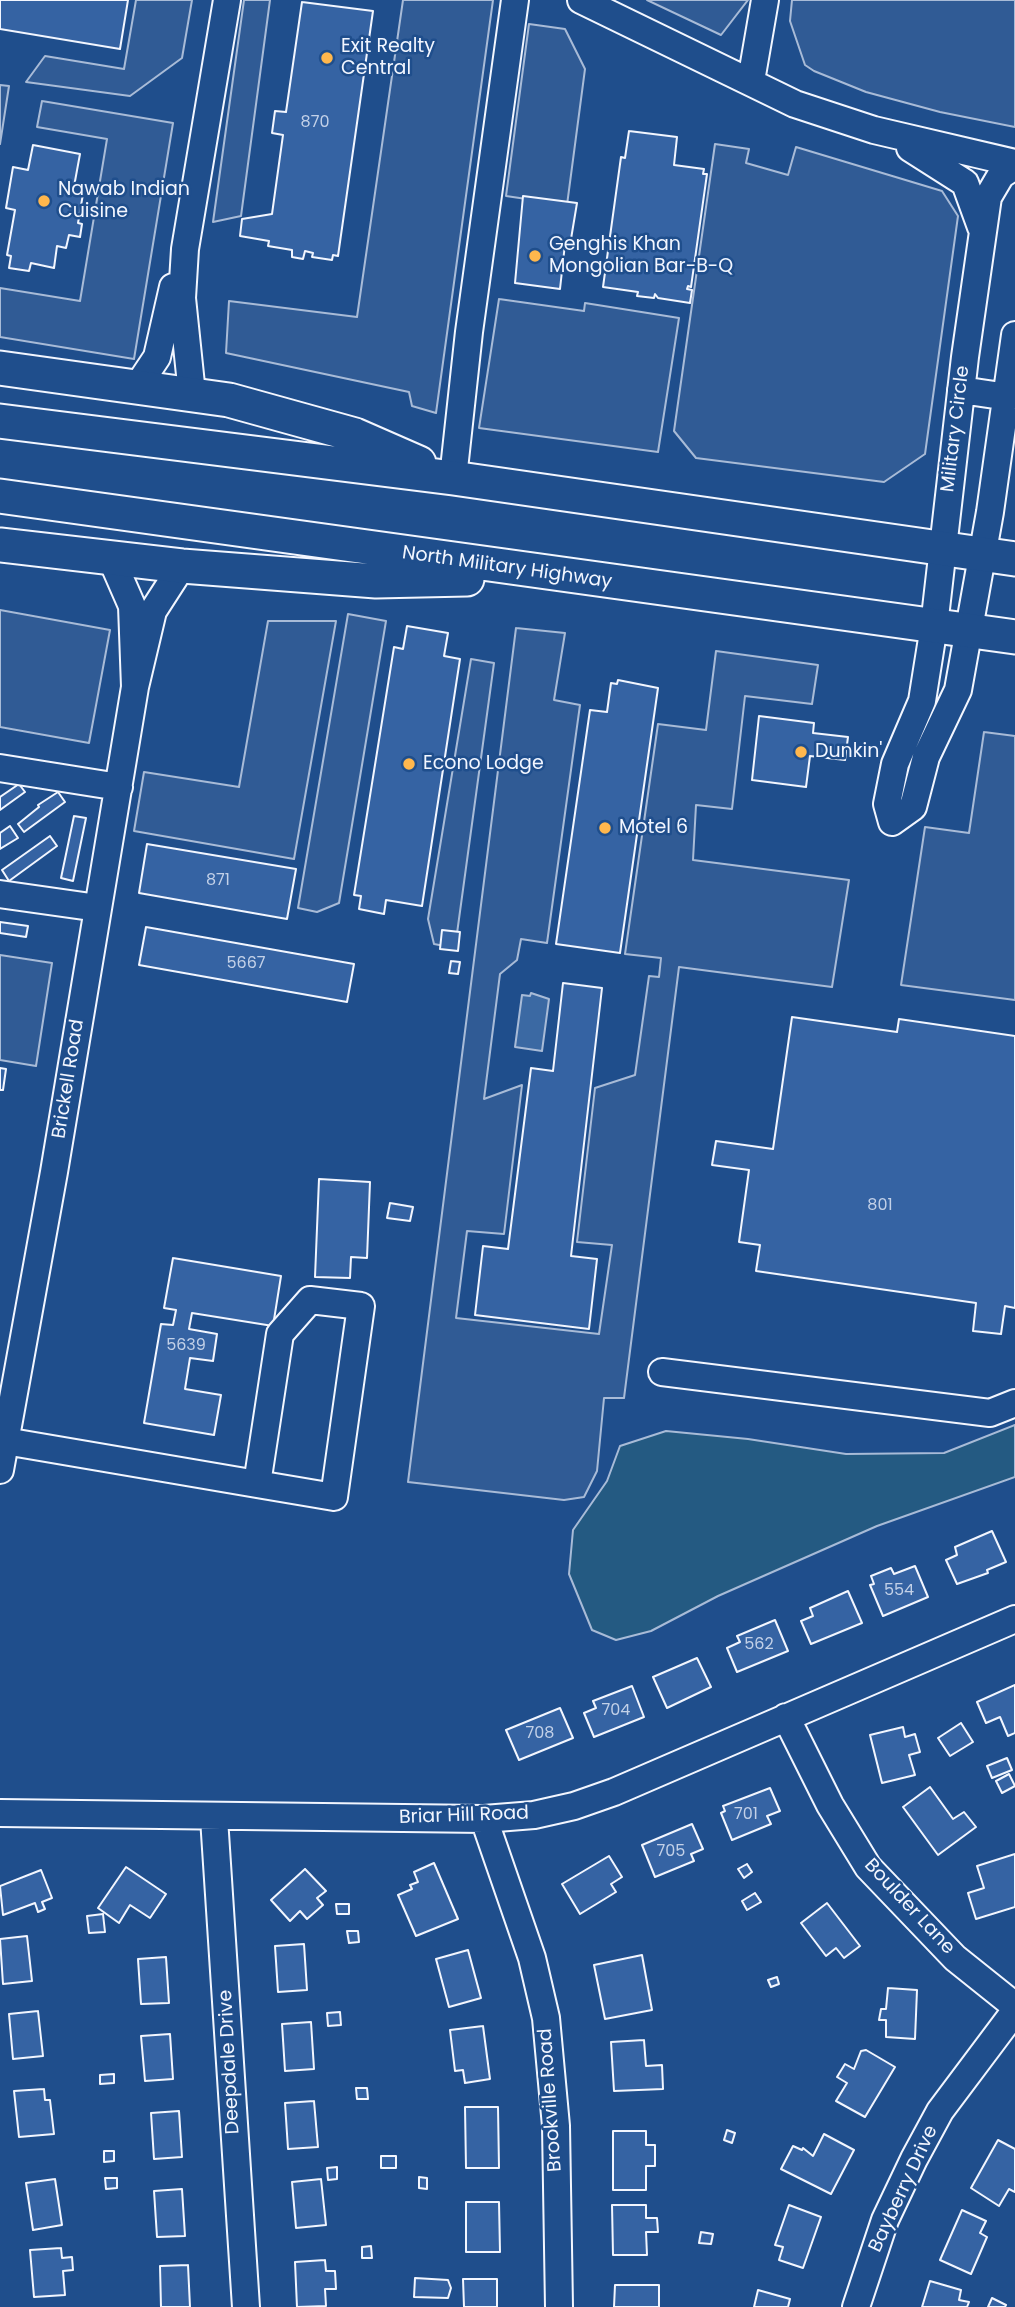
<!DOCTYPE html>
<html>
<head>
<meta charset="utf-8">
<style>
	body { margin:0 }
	canvas { display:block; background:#1f4e8c }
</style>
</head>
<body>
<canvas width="1015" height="2307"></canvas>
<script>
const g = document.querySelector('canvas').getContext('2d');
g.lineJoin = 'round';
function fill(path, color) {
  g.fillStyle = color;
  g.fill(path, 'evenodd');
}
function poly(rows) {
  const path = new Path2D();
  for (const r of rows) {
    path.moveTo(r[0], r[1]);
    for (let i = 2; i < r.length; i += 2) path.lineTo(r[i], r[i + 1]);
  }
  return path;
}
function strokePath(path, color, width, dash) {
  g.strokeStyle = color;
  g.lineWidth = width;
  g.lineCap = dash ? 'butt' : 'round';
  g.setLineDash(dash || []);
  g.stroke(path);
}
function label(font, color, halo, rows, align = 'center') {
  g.font = font + ' Poppins,sans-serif';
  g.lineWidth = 5;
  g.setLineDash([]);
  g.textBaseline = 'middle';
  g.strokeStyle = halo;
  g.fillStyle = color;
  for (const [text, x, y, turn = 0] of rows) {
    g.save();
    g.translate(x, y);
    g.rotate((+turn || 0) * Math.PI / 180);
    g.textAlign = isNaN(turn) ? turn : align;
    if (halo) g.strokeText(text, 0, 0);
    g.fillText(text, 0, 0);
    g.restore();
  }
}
const green = poly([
	[1015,1425,1015,1477,877,1526,718,1596,651,1631,616,1640,592,1630,569,1574,573,1530,607,1481,620,1446,666,1431,748,1439,846,1454,944,1453,1015,1425]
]);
fill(green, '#245a82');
strokePath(green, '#a8bbd7', 2);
const parking = poly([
	[136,0,192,0,182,58,130,96,26,82,45,56,124,69,136,0],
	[244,0,270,0,241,216,213,222,244,0],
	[403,0,493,0,436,413,412,406,409,392,226,353,229,301,357,317,403,0],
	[647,0,748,0,721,35,647,0],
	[792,0,1015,0,1015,127,940,112,866,92,814,71,805,65,790,21,792,0],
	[529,24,565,29,585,69,567,205,506,196,529,24],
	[0,85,9,86,0,144,0,85],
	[42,101,173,123,134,359,0,337,0,288,80,301,107,139,37,127,42,101],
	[715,144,749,149,746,163,788,175,796,147,942,191,958,216,925,454,884,482,696,458,674,431,715,144],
	[499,299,584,311,585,303,679,318,658,452,479,428,499,299],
	[0,610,110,630,89,743,0,727,0,610],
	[348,614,386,621,339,903,317,912,298,908,348,614],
	[268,621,336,621,294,859,134,831,144,772,239,787,268,621],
	[516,628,565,633,554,700,580,705,547,943,521,939,517,960,500,974,484,1099,522,1085,504,1234,467,1231,456,1318,599,1334,612,1245,577,1242,595,1088,635,1075,649,976,659,977,661,958,625,954,658,724,706,730,716,651,818,665,812,704,745,696,732,809,696,805,693,860,849,880,832,987,679,967,624,1398,604,1398,597,1471,584,1497,564,1500,408,1482,516,628],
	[471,659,494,663,455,948,434,944,428,919,471,659],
	[984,732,1015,736,1015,1000,901,985,925,827,969,833,984,732],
	[0,955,52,963,36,1066,0,1060,0,955]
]);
fill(parking, '#305b95');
strokePath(parking, '#a8bbd7', 2);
const water = poly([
	[531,993,549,999,542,1051,515,1047,522,995,530,996,531,993]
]);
fill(water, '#3b69a3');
strokePath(water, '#a8bbd7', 2);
const building = poly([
	[0,0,128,0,120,49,0,29,0,0],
	[302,2,373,11,338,256,333,255,332,260,312,257,313,253,305,251,303,259,292,257,292,250,268,246,269,241,240,236,242,219,272,214,283,135,272,133,275,111,286,112,302,2],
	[629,131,677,137,674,165,704,169,703,174,707,174,691,287,688,286,687,289,692,290,690,303,658,298,655,294,654,298,637,296,638,292,603,287,621,157,625,158,629,131],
	[33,145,80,154,73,192,83,194,78,223,82,224,80,237,69,235,66,248,57,246,54,268,31,263,29,271,9,268,11,256,7,255,15,210,6,208,13,167,28,170,33,145],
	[523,196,577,203,570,245,565,244,560,289,515,283,523,196],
	[407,626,448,633,444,656,460,659,422,906,386,900,384,914,359,909,361,896,354,895,394,647,403,649,407,626],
	[618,680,658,688,620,953,556,944,590,710,607,712,611,683,617,684,618,680],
	[759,716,814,723,813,733,848,737,845,760,810,756,806,787,752,780,759,716],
	[19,784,25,792,0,810,0,797,19,784],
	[58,792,65,802,24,832,18,824,39,807,38,805,58,792],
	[74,816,86,818,73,881,61,878,74,816],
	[10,826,18,838,0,849,0,833,10,826],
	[50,836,57,846,9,881,2,870,50,836],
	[147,844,296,869,287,919,139,893,147,844],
	[0,922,28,926,26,937,0,933,0,922],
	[146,927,354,964,347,1002,139,965,146,927],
	[442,930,460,932,458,951,440,949,442,930],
	[451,961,460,962,458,974,449,973,451,961],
	[563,983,602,988,571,1256,597,1259,589,1329,475,1315,483,1246,508,1249,531,1068,553,1071,563,983],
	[792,1017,897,1032,899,1019,1015,1036,1015,1308,1005,1306,1001,1334,973,1331,976,1303,756,1271,760,1245,739,1242,749,1170,712,1165,716,1141,773,1149,792,1017],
	[0,1068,6,1069,3,1090,0,1090,0,1068],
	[319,1179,370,1182,367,1258,351,1257,350,1278,315,1277,319,1179],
	[390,1203,413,1207,410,1221,387,1218,390,1203],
	[173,1258,281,1276,273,1326,192,1313,189,1329,217,1334,213,1361,190,1358,185,1389,221,1395,214,1435,144,1423,161,1324,173,1325,176,1310,164,1308,173,1258],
	[992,1531,1006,1562,987,1570,988,1573,957,1584,946,1560,957,1555,955,1547,992,1531],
	[915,1566,928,1597,883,1616,870,1585,874,1584,871,1576,891,1568,894,1574,915,1566],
	[848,1591,862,1623,811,1644,801,1621,813,1616,810,1608,848,1591],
	[775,1620,788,1651,737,1672,727,1648,740,1642,737,1636,775,1620],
	[697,1658,711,1687,667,1708,653,1677,697,1658],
	[1015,1685,1015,1733,1008,1736,1000,1717,986,1723,977,1702,1015,1685],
	[632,1686,644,1717,594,1737,584,1713,596,1708,593,1701,632,1686],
	[560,1708,573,1738,519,1760,506,1730,560,1708],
	[961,1723,973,1742,950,1756,938,1738,961,1723],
	[903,1727,905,1737,915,1734,920,1752,909,1755,915,1775,882,1783,870,1735,903,1727],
	[1007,1758,1012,1770,992,1778,987,1766,1007,1758],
	[1009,1774,1015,1786,1002,1793,996,1781,1009,1774],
	[930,1787,953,1819,964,1812,976,1827,938,1855,903,1807,930,1787],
	[770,1788,780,1811,767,1816,771,1824,732,1840,721,1813,725,1811,723,1806,770,1788],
	[692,1824,703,1849,691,1854,694,1861,655,1877,642,1845,692,1824],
	[1015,1854,1015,1907,976,1919,968,1893,984,1888,977,1866,1015,1854],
	[609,1856,622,1877,611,1884,616,1892,580,1914,562,1884,609,1856],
	[434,1863,458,1919,416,1936,398,1895,412,1889,410,1885,418,1882,414,1872,434,1863],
	[747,1864,752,1872,744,1878,738,1869,747,1864],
	[126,1867,166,1894,150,1918,130,1905,119,1923,98,1908,126,1867],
	[305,1869,326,1891,317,1898,323,1905,307,1919,300,1911,290,1921,271,1900,305,1869],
	[41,1870,52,1898,42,1902,45,1909,38,1912,35,1903,3,1915,0,1886,41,1870],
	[755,1893,761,1902,747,1910,742,1901,755,1893],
	[827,1903,860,1946,844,1958,836,1948,826,1956,801,1923,827,1903],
	[336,1904,349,1904,349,1914,337,1914,336,1904],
	[103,1914,105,1932,89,1933,87,1916,103,1914],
	[347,1931,358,1931,359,1942,349,1943,347,1931],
	[27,1936,32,1981,3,1984,0,1939,27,1936],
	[304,1944,307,1990,278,1992,275,1946,304,1944],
	[468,1950,481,1998,449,2007,436,1959,468,1950],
	[642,1955,652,2010,605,2019,594,1965,642,1955],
	[166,1957,169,2003,141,2004,138,1959,166,1957],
	[777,1977,779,1984,771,1987,768,1980,777,1977],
	[888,1988,917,1990,915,2039,886,2037,886,2020,879,2020,881,2009,886,2009,888,1988],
	[38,2011,43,2056,13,2059,9,2014,38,2011],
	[340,2012,341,2025,328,2026,327,2013,340,2012],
	[311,2022,314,2069,285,2071,282,2024,311,2022],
	[483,2026,490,2079,465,2083,463,2070,455,2071,450,2030,483,2026],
	[170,2034,173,2079,145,2081,141,2036,170,2034],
	[644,2040,646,2066,662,2065,663,2089,614,2091,611,2042,644,2040],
	[866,2050,895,2067,865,2117,836,2101,847,2083,837,2077,845,2064,854,2069,861,2051,866,2050],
	[114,2074,114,2083,100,2084,100,2075,114,2074],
	[356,2088,367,2088,368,2099,357,2099,356,2088],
	[44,2089,45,2100,50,2100,54,2134,19,2137,14,2091,44,2089],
	[314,2101,318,2147,288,2149,285,2103,314,2101],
	[465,2107,498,2107,499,2168,466,2168,465,2107],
	[179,2111,182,2157,154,2159,151,2113,179,2111],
	[727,2130,735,2133,732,2143,724,2140,727,2130],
	[613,2131,646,2131,646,2145,655,2145,655,2166,646,2166,646,2190,613,2190,613,2131],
	[824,2134,854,2150,831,2194,781,2169,793,2146,802,2150,803,2148,813,2156,824,2134],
	[998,2140,1015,2149,1015,2192,1009,2189,999,2206,971,2188,998,2140],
	[104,2151,114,2151,114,2161,104,2162,104,2151],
	[381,2156,396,2156,396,2168,381,2168,381,2156],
	[337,2167,337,2179,328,2180,327,2168,337,2167],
	[419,2177,427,2178,427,2189,419,2188,419,2177],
	[105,2178,117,2178,117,2188,106,2189,105,2178],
	[55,2179,62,2225,33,2230,26,2183,55,2179],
	[321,2179,326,2225,296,2228,292,2182,321,2179],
	[182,2189,185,2236,157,2237,154,2191,182,2189],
	[466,2202,499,2202,500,2252,466,2252,466,2202],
	[612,2205,646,2205,646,2218,657,2218,658,2232,646,2232,647,2255,613,2255,612,2205],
	[789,2205,821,2217,803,2268,779,2260,783,2247,775,2245,789,2205],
	[962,2210,986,2221,980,2233,987,2237,971,2274,940,2260,962,2210],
	[701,2232,713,2234,711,2244,699,2243,701,2232],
	[371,2246,372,2258,362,2258,362,2247,371,2246],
	[61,2248,62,2258,72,2257,73,2270,63,2271,65,2295,34,2297,30,2250,61,2248],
	[325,2260,326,2271,335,2271,336,2289,325,2289,326,2306,297,2307,295,2262,325,2260],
	[188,2265,190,2307,161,2307,160,2266,188,2265],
	[415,2278,448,2280,451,2288,448,2298,414,2297,415,2278],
	[463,2279,497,2279,497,2307,464,2307,463,2279],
	[930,2281,961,2290,959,2300,969,2302,967,2307,922,2307,930,2281],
	[615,2285,659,2285,659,2307,614,2307,615,2285],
	[758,2290,790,2299,788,2307,754,2307,758,2290],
	[992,2298,1006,2305,1005,2307,988,2307,992,2298]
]);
fill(building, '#3563a3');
strokePath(building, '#f2f6ff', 2);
const minor = poly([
	[581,0,795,104,874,130,1015,163],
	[751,81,765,0],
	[910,148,965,183,981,227],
	[1015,166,1001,175,988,197,965,357,934,626,922,701,895,764,887,804,892,822,913,807,926,757,958,690,990,512,1015,335],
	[137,387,157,357,173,287],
	[961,390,1008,397],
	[192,394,182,298,185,249,227,0],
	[453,478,469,332,515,0],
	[111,558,132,606,135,687,153,611,182,566],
	[0,768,119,787],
	[0,894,98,908],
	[662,1372,990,1413,1015,1403],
	[5,1441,257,1484,334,1497,361,1306,310,1300,280,1334,257,1484],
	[0,1470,54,1172,135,687],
	[786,1717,830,1805,868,1867,955,1958,1015,2006],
	[0,1813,484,1819,534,1815,574,1806,614,1792,1015,1619],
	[214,1818,246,2307],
	[484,1819,532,1958,546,2018,556,2126,559,2307],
	[856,2307,885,2220,914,2159,940,2111,1015,2011]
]);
const major = poly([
	[0,368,229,400,355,435,419,463],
	[0,421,453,478,1015,559],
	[0,496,1015,637],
	[0,545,182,566,376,581,467,579]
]);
strokePath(minor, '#f2f6ff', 30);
strokePath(major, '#f2f6ff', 37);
strokePath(minor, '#1f4e8c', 26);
strokePath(major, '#1f4e8c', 33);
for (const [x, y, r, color] of [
	[327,58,7,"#ffb74d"],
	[44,201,7,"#ffb74d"],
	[535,256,7,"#ffb74d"],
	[801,752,7,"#ffb74d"],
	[409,764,7,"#ffb74d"],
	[605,828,7,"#ffb74d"]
]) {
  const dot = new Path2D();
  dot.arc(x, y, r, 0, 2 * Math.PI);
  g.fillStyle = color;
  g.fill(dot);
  strokePath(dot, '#1f4e8c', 2.5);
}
label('16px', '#c3d1e8', null, [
	["870",315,123],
	["871",218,881],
	["5667",246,964],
	["801",880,1206],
	["5639",186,1346],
	["554",899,1591],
	["562",759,1645],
	["704",616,1711],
	["708",540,1734],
	["701",746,1815],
	["705",671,1852]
]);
label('19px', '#f2f6ff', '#1f4e8c', [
	["Exit Realty",341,47],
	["Central",341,69],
	["Nawab Indian",58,190],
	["Cuisine",58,212],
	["Genghis Khan",549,245],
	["Mongolian Bar-B-Q",549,267],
	["Dunkin'",815,752],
	["Econo Lodge",423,764],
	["Motel 6",619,828]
], 'left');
label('19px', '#f2f6ff', '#1f4e8c', [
	["Military Circle",956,429,-83],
	["North Military Highway",507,568,8],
	["Brickell Road",69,1079,-81],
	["Briar Hill Road",464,1816,-2],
	["Boulder Lane",909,1907,47],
	["Deepdale Drive",230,2062,-93],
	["Brookville Road",551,2100,-94],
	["Bayberry Drive",904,2189,-65]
]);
</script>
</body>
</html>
